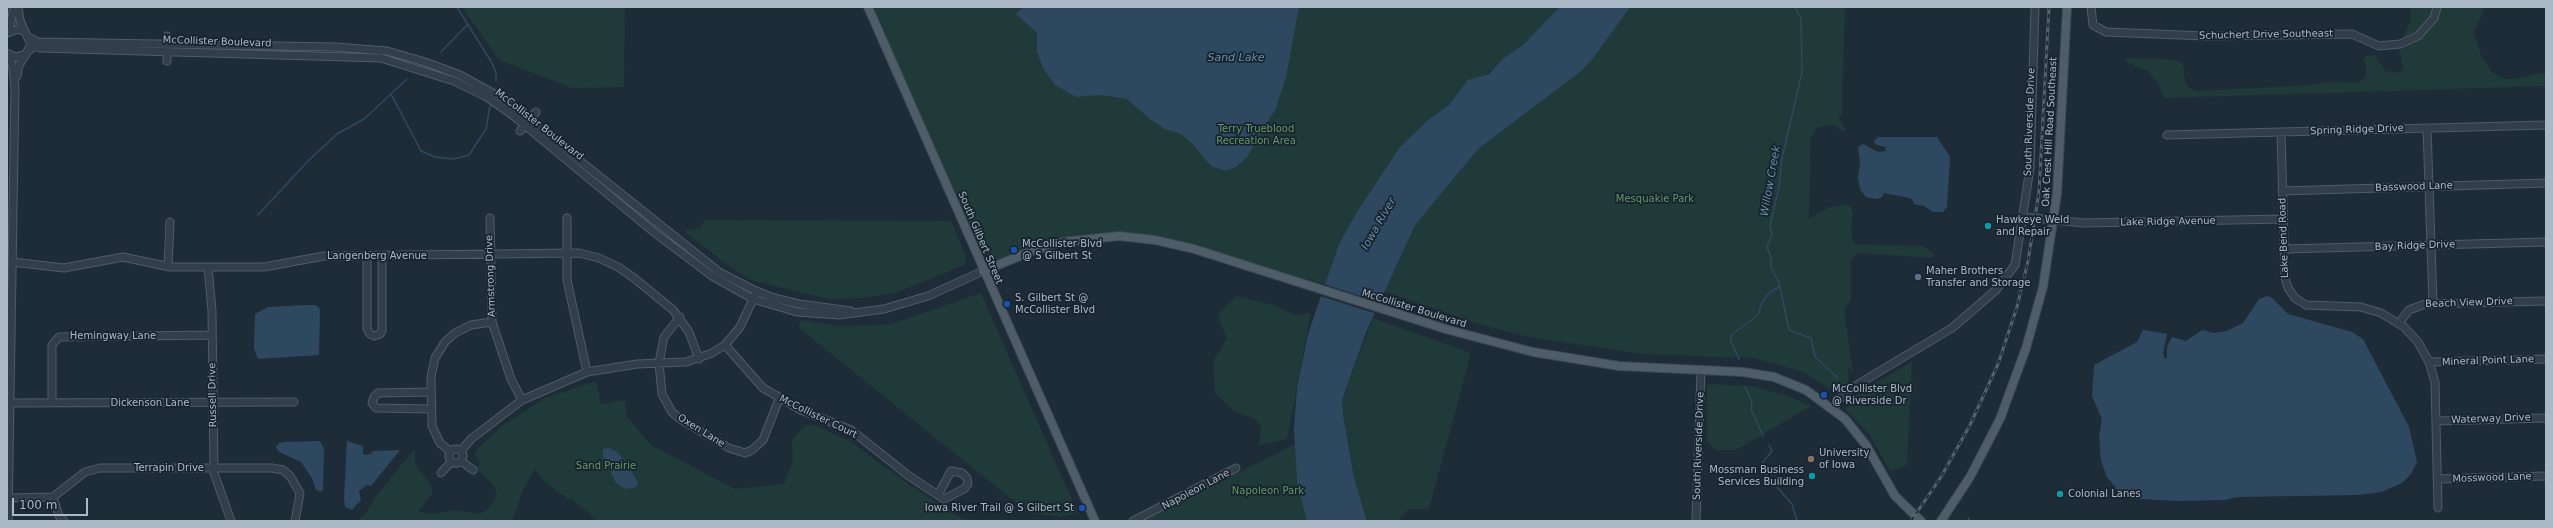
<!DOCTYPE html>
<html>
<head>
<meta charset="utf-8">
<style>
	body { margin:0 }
	#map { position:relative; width:2553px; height:528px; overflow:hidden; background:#1e2c38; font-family:"DejaVu Sans",sans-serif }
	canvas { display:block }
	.frame { position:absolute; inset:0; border:8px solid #abb9c6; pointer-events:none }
	.scale { position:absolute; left:12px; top:498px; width:76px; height:18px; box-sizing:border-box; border:2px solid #abb9c6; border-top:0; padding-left:5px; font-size:12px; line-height:14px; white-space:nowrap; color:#abb9c6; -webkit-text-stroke:3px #17232d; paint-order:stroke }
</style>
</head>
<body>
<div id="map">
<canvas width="2553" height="528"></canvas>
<div class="frame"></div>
<div class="scale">100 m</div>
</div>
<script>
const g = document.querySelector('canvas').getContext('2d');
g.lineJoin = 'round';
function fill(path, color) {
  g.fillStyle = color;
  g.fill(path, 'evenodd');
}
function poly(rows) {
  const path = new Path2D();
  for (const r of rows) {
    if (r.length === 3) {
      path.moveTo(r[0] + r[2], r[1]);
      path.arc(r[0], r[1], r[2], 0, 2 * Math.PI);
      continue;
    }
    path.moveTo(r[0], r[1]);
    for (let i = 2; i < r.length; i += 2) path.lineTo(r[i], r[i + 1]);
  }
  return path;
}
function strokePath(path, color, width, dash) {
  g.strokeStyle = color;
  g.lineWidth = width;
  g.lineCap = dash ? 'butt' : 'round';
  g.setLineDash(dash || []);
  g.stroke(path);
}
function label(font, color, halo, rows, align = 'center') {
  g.font = font + ' "DejaVu Sans",sans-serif';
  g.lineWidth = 3.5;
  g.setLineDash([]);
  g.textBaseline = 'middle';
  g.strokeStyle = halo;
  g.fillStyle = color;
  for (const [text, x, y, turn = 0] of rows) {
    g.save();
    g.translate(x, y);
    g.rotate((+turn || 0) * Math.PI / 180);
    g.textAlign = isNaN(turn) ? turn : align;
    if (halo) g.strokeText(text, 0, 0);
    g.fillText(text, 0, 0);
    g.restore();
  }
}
fill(poly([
	[462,7,625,7,624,87,572,88,499,60],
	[868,7,1560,7,1520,51,1460,92,1449,105,1419,129,1382,176,1353,220,1339,244,1326,285,1307,279,1305,285,1155,240,1083,239,983,271],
	[1620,7,1845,7,1842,116,1838,116,1846,129,1844,132,1832,124,1816,128,1811,138,1809,219,1828,208,1844,204,1851,206,1853,214,1851,231,1854,244,1922,246,1935,254,1932,258,1857,253,1851,261,1851,300,1844,310,1853,372,1848,368,1849,384,1837,393,1801,371,1753,358,1643,354,1529,337,1479,324,1377,289,1411,223,1446,175],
	[2411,7,2485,7,2474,32,2482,58,2493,73,2504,79,2516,79,2538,73,2546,74,2546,86,2164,98,2158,84,2148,71,2124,61,2128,58,2177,60,2183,64,2185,81,2190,88,2196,91,2297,86,2333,82,2359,83,2366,76,2366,65,2363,60,2366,56,2375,55,2385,71,2399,73,2403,68,2399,49,2410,22],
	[705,220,951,221,967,259,964,265,898,292,863,298,828,299,751,280,722,261,684,231,700,228],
	[981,293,1078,513,1060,517,1029,513,799,328,800,320,838,326,891,324],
	[1237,296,1273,305,1295,315,1311,313,1287,439,1259,445,1261,428,1257,421,1233,410,1215,393,1213,361,1227,339,1217,314],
	[1373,318,1471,353,1429,509,1408,509,1399,521,1367,521,1354,478,1343,415,1342,400],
	[1912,362,1907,465,1890,471,1869,434,1846,410,1848,399],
	[596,381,601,404,625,400,627,417,651,445,735,489,784,484,793,460,792,440,805,425,815,425,851,442,908,484,961,518,971,521,598,521,571,498,568,499,545,482,535,469,523,490,512,521,358,521,367,512,373,500,415,448,415,465,430,483,433,492,418,512,435,514,455,510,480,514,488,509,497,496,494,486,476,468,480,464,475,455,477,449,502,426,545,398],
	[1707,384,1752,386,1788,396,1811,406,1736,450,1715,450,1707,441],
	[1295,444,1297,483,1307,521,1141,521]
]), '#203939');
fill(poly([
	[1023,7,1299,7,1286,77,1276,108,1247,157,1236,167,1225,171,1211,166,1191,142,1181,134,1165,129,1150,119,1127,99,1100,95,1076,97,1055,85,1044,70,1037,52,1037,33,1016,14],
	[1560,7,1630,7,1594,57,1581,71,1478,149,1415,225,1367,330,1342,400,1343,415,1354,478,1367,521,1307,521,1297,483,1294,428,1297,388,1308,334,1339,244,1357,212,1400,147,1427,121,1449,105,1468,80,1489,74,1505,57,1523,45],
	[1878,137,1937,137,1950,157,1947,207,1943,212,1933,212,1924,206,1914,204,1912,199,1905,197,1884,193,1881,198,1876,199,1866,197,1860,189,1858,178,1860,162,1858,147,1863,144,1878,152,1886,151,1885,147,1875,144,1874,141],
	[2267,296,2272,298,2288,314,2352,332,2363,339,2409,427,2417,462,2411,474,2402,483,2381,492,2358,495,2237,497,2225,500,2176,501,2124,498,2107,477,2101,461,2099,437,2102,419,2092,396,2094,365,2137,342,2143,330,2167,334,2163,353,2164,358,2167,359,2167,347,2172,337,2186,341,2202,330,2214,333,2227,331,2243,323,2259,299],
	[305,305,316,305,320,309,319,355,258,359,254,349,255,314,268,307],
	[320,441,324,449,323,490,321,492,316,490,312,478,301,462,279,452,276,447,279,443,285,442],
	[347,441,363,446,363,454,366,455,371,454,373,451,400,450,371,486,367,485,359,491,361,500,352,510,345,507,344,498],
	[609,448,617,452,627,463,638,483,636,487,626,489,616,483,603,456,603,449]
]), '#2e495f');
fill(poly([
	[1324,284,1382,303,1377,314,1320,296]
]), '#1e2c38');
strokePath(poly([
	[457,7,492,63,496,73,496,81],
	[1795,7,1801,19,1802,72,1782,158,1779,187,1770,226,1772,235,1767,247,1771,258,1771,268,1779,282,1789,330,1811,338,1815,357,1838,378],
	[441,52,468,24],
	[391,94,421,151,435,157,453,159,469,155,486,129,490,106],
	[258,215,308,161,337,134,364,119,407,79],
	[1739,359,1731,341,1731,335,1758,315,1762,303,1770,292,1779,287],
	[1745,387,1752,402,1751,409,1763,436],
	[1769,445,1772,451,1763,462,1763,471,1792,504,1797,521],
	[1968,518,1970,521]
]), '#2e495f', 1.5);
const minor = poly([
	[18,7,20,20,25,32],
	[2091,7,2093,25,2106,32,2205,36,2352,34,2379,46,2400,44,2418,36,2434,18,2437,7],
	[9,31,14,7],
	[7,33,19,29,25,32,31,44,26,54,16,57,7,53],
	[30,38,39,42,335,47,387,51,425,62,460,75,500,97,719,272,756,291,774,298,799,304,851,311],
	[30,50,32,46,40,48,381,58,454,81,487,97,515,117,655,233,712,276,753,299,797,312,839,315,884,309,928,296,983,271],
	[167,61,167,36],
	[17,76,19,65,26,54],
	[2427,128,2433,303],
	[520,131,536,112],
	[2281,132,2285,278,2288,288,2295,298,2306,305,2361,307,2381,313,2404,327,2418,342,2429,362,2435,382,2438,508],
	[2167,135,2546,125],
	[2282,191,2546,183],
	[2024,217,2084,223,2283,219],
	[490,218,492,322,511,379,522,400],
	[567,218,567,280,587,372],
	[2284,249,2546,242],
	[367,256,367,329,370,334,374,336,380,334,382,331,382,256],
	[12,262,64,268,123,257,170,267,264,267,324,256,579,253,599,258,618,267,634,278,673,310,689,332,699,359],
	[168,267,170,222],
	[208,267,212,311,214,473,231,521],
	[680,317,664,337,659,363,662,394,672,412,680,419,729,448,745,453,752,450,763,440,779,399],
	[2399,323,2409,310,2425,304,2546,301],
	[725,345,763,388,801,410,851,430,909,476,938,495,944,499,964,489,968,484,967,478,962,473,951,471,938,495],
	[2429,362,2546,359],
	[431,392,378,393,374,397,372,403,376,408,431,409],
	[7,403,294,402],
	[52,403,52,345,59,337,212,335],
	[1834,410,1838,401,1850,389,1952,328,1996,290,2015,265,2030,168,2035,7],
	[2436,421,2546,418],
	[456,456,7],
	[450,451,440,443,432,426,431,377,435,358,445,342,455,333,471,325,492,322],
	[461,451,471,439,522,400,587,372,637,364,686,362,712,353,725,345,740,327,755,295],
	[461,461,473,470],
	[441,473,451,462],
	[2437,479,2546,476],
	[53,497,59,516,64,521],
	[8,498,53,497,85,472,100,468,272,468,283,470,290,476,300,493,295,521],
	[8,521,15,88,13,68,9,55],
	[1133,521,1236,468],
	[1696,521,1701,371]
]);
const major = poly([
	[868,7,1095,521],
	[983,271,1027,253,1063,242,1119,236,1155,240,1194,249,1449,330,1533,352,1619,366,1743,372,1774,377,1806,390,1845,419,1866,445,1895,496,1921,521],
	[1941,521,1970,477,2000,419,2026,348,2043,287,2057,194,2067,7]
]);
strokePath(minor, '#4f5c67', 9);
strokePath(major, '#3b4752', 10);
strokePath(minor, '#323e49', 7);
strokePath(major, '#4f5d69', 8);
const rail = poly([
	[1911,521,1941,477,1970,425,1998,364,2017,307,2028,261,2039,192,2049,7]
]);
strokePath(rail, '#536370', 3);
strokePath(rail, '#17232d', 1.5, [4.5]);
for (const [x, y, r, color] of [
	[1988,226,4,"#0f9aa8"],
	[1014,250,4,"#1a4fb4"],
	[1918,277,4,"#5c6f8a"],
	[1007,304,4,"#1a4fb4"],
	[1824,395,4,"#1a4fb4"],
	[1811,459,4,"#8d6e63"],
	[1812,476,4,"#0f9aa8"],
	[2060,494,4,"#0f9aa8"],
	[1082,508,4,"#1a4fb4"]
]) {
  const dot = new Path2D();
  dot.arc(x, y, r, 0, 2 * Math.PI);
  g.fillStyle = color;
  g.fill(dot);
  strokePath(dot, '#17232d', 1.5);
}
label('10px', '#abb9c6', '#17232d', [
	["Schuchert Drive Southeast",2266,35,-1],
	["McCollister Boulevard",217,42,2],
	["South Riverside Drive",2030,122,-88],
	["McCollister Boulevard",539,125,38],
	["Spring Ridge Drive",2357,130,-2],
	["Oak Crest Hill Road Southeast",2050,132,-87],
	["Basswood Lane",2414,187,-2],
	["Lake Ridge Avenue",2168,222,-1],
	["South Gilbert Street",980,238,67],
	["Lake Bend Road",2284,238,-92],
	["Bay Ridge Drive",2415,246,-2],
	["Langenberg Avenue",377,256],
	["Armstrong Drive",491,276,-92],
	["Beach View Drive",2469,303,-2],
	["McCollister Boulevard",1414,309,17],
	["Hemingway Lane",113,336],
	["Mineral Point Lane",2488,361,-2],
	["Russell Drive",213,395,-91],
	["Dickenson Lane",150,403],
	["McCollister Court",818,417,26],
	["Waterway Drive",2491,419,-2],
	["Oxen Lane",701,431,32],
	["South Riverside Drive",1699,446,-88],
	["Terrapin Drive",169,468],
	["Mosswood Lane",2492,478,-2],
	["Napoleon Lane",1196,490,-28]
]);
label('10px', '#629867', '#17232d', [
	["Terry Trueblood",1256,129],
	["Recreation Area",1256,141],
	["Mesquakie Park",1655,199],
	["Sand Prairie",606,466],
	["Napoleon Park",1268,491]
]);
label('10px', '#abb9c6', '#17232d', [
	["Hawkeye Weld",1996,220],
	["and Repair",1996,232],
	["McCollister Blvd",1022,244],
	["@ S Gilbert St",1022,256],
	["Maher Brothers",1926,271],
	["Transfer and Storage",1926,283],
	["S. Gilbert St @",1015,298],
	["McCollister Blvd",1015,310],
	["McCollister Blvd",1832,389],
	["@ Riverside Dr",1832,401],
	["University",1819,453],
	["of Iowa",1819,465],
	["Mossman Business",1804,470,"right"],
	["Services Building",1804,482,"right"],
	["Colonial Lanes",2068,494],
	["Iowa River Trail @ S Gilbert St",1074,508,"right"]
], 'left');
label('italic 11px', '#698eac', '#17232d', [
	["Sand Lake",1236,58],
	["Willow Creek",1771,181,-80],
	["Iowa River",1379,224,-60]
]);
</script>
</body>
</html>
